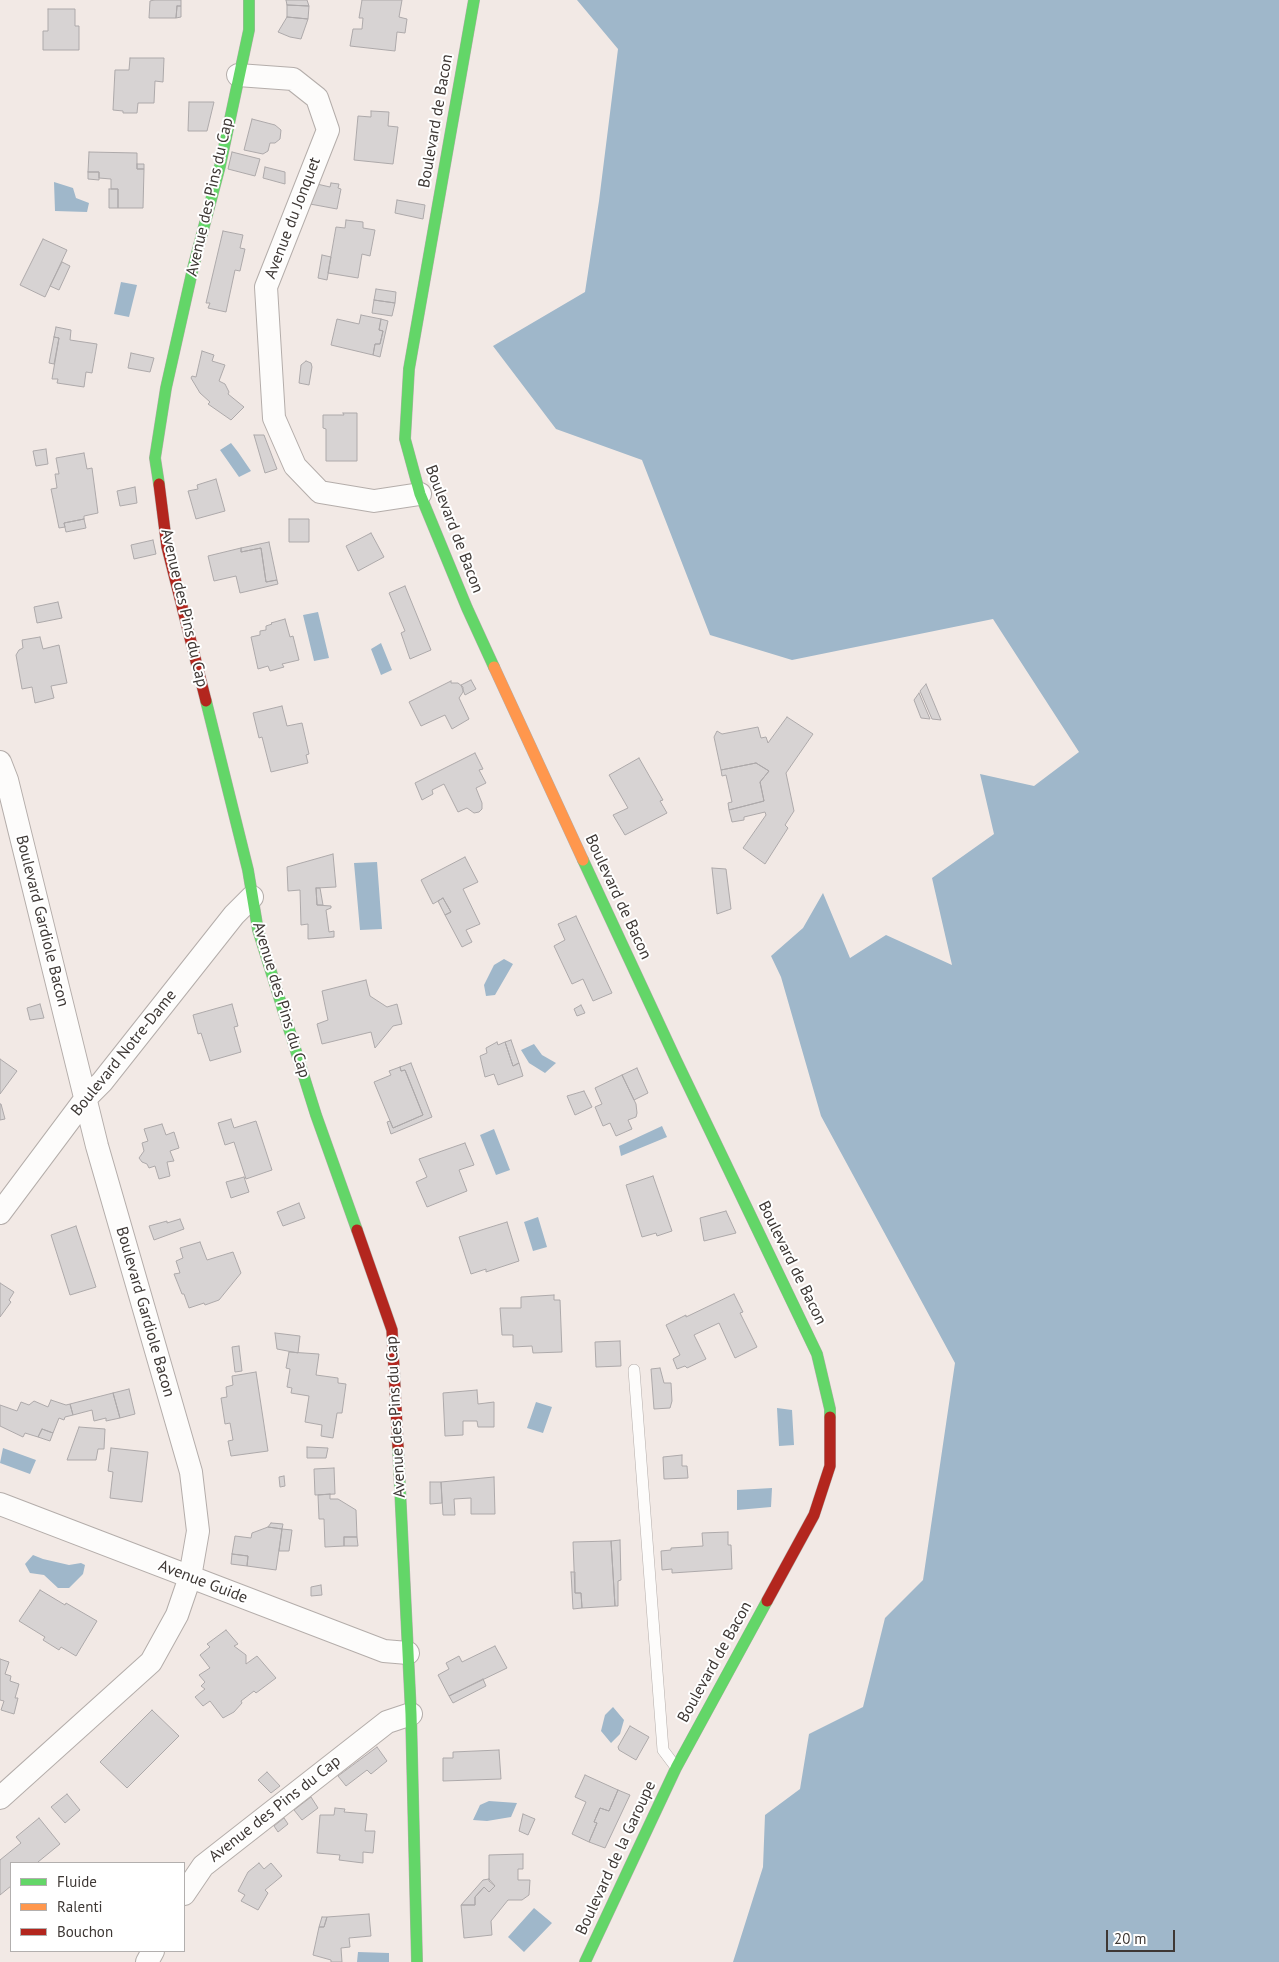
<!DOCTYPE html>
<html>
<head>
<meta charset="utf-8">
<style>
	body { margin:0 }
	#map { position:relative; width:1279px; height:1962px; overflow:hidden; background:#f2e9e5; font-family:"PT Sans",sans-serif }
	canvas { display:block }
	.legend { position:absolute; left:10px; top:1862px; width:175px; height:90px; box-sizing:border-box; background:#fff; border:1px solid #b2afae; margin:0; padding:6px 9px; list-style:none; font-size:15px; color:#3e3835 }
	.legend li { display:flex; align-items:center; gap:10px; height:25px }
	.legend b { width:25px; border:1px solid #b2afae }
	.scale { position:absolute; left:1106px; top:1930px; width:69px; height:22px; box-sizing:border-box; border:2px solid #3e3835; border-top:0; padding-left:6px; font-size:15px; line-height:18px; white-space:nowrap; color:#3e3835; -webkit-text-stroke:4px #fff; paint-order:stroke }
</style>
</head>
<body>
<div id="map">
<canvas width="1279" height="1962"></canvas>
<ul class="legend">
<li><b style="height:6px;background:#63d668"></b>Fluide</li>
<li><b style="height:6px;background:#ff974d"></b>Ralenti</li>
<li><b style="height:6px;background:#b3261e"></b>Bouchon</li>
</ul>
<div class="scale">20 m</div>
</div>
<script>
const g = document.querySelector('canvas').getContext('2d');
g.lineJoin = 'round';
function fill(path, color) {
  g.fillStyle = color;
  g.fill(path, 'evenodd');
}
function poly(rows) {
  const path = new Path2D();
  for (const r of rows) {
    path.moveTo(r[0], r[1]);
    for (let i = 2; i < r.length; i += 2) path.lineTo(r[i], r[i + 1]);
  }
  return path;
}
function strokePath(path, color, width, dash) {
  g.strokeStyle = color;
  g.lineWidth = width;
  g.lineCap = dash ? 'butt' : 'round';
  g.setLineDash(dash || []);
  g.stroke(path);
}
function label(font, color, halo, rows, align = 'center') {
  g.font = font + ' "PT Sans",sans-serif';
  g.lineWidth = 4;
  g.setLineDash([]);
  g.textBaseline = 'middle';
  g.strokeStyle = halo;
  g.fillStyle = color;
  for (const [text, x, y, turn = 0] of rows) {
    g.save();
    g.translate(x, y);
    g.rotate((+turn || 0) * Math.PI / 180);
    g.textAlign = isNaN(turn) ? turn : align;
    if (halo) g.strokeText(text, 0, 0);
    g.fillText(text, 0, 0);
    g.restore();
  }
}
fill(poly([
	[577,0,1279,0,1279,1962,733,1962,763,1867,765,1815,800,1789,809,1734,863,1707,885,1618,923,1580,955,1363,821,1116,781,977,771,956,803,928,823,893,850,958,886,935,952,965,932,878,994,834,980,774,1034,786,1079,752,993,619,792,660,710,635,642,460,556,429,493,346,585,292,599,201,618,49],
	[54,182,73,188,76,198,89,203,87,212,55,211],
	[121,282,137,285,129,317,114,314],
	[231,443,238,452,251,471,239,477,220,450],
	[318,612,329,658,314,661,303,615],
	[381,643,392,670,381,675,371,649],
	[377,862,382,929,360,930,354,863],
	[504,959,513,964,495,995,486,996,484,985,494,965],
	[534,1044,542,1055,556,1063,545,1073,529,1063,521,1050],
	[662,1126,667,1137,621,1156,619,1146],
	[494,1129,510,1170,496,1175,480,1135],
	[538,1217,547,1247,533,1251,524,1222],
	[536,1402,552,1407,543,1433,527,1428],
	[777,1408,792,1410,794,1445,779,1446],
	[3,1448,36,1460,30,1474,0,1463],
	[772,1488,771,1507,737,1510,737,1490],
	[33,1555,43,1559,69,1565,81,1563,85,1565,83,1574,69,1588,58,1588,44,1575,30,1573,25,1564],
	[613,1707,624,1720,620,1734,611,1743,601,1731,605,1715],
	[489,1801,517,1803,511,1817,487,1821,473,1820,480,1805],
	[534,1908,552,1923,524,1952,508,1937],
	[358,1952,389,1953,389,1962,357,1962]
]), '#9fb7ca');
const building = poly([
	[154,0,181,0,181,6,177,6,176,18,149,18,150,1,154,0],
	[286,0,307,0,309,6,287,5,286,0],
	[362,0,402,0,399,17,407,19,405,33,397,32,395,51,350,46,353,29,362,29,363,18,359,18,362,0],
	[287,5,309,6,308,19,287,17,287,5],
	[177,6,181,6,181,17,176,18,177,6],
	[48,9,75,9,75,26,79,26,79,50,43,50,43,31,48,31,48,9],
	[287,17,308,19,301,39,290,37,278,32,287,17],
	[130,58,164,58,163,82,155,81,154,103,138,103,137,113,123,113,123,111,113,110,115,70,129,70,130,58],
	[189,102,214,102,207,131,188,131,189,102],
	[371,111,389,112,388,126,398,127,393,164,354,160,358,116,371,117,371,111],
	[252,119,275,125,281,130,280,139,275,143,270,143,268,151,263,154,244,150,252,119],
	[89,152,137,153,137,169,144,169,143,208,118,208,118,189,111,189,111,179,99,178,99,172,88,172,89,152],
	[232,152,260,159,255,176,228,169,232,152],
	[137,164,144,164,144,169,137,169,137,164],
	[265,167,285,172,285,184,263,178,265,167],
	[88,172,99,172,99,180,88,179,88,172],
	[331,183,339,184,338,188,341,189,337,209,310,204,317,184,330,187,331,183],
	[109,189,118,189,118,208,109,208,109,189],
	[397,200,425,205,423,219,395,213,397,200],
	[346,220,363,222,363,228,375,230,370,256,362,254,358,278,328,273,336,227,345,228,346,220],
	[223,231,243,235,240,248,245,249,240,271,235,270,226,312,208,308,210,303,206,303,223,231],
	[43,239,67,250,45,297,20,285,43,239],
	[322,255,331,257,327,280,318,278,322,255],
	[62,262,70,266,59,290,50,286,62,262],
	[376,289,396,292,395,303,374,300,376,289],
	[374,300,395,303,392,316,372,313,374,300],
	[361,315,381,319,379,330,383,331,380,344,375,344,373,355,331,345,337,319,359,324,361,315],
	[381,319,388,321,380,357,373,355,375,344,380,344,383,331,379,330,381,319],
	[56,327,71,330,70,340,97,344,92,373,86,372,84,387,57,383,58,379,52,379,59,338,54,337,56,327],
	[54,337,59,338,54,364,49,363,54,337],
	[202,351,214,355,212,361,225,365,219,381,225,384,229,392,228,394,244,407,231,420,208,404,210,402,200,393,191,378,192,376,196,377,202,351],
	[131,353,154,358,150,372,128,368,131,353],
	[306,361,311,363,312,367,309,385,299,383,301,365,306,361],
	[343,413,357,413,357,461,326,461,326,429,323,428,323,415,344,415,343,413],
	[254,435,264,435,277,469,265,473,254,435],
	[46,449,48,464,36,466,33,451,46,449],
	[84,453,87,469,92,468,98,513,84,516,84,519,64,523,65,527,59,528,51,489,57,488,55,474,59,474,56,458,84,453],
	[216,479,225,511,196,519,188,491,198,489,197,485,216,479],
	[135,487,137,503,120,506,117,491,135,487],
	[84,519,86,528,66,532,64,523,84,519],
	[289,519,309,519,309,542,289,542,289,519],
	[371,533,384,557,358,571,346,546,371,533],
	[153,540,156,554,134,559,131,545,153,540],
	[269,542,277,580,266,582,261,548,241,552,241,548,269,542],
	[241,548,241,552,261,548,266,582,277,580,278,584,240,593,236,576,214,581,208,556,241,548],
	[405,586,431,650,410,659,401,633,405,631,389,593,405,586],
	[58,602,62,618,37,623,34,607,58,602],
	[285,619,290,637,293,636,299,660,282,664,284,667,270,671,268,666,258,669,251,637,260,635,260,631,266,630,266,626,272,624,271,623,285,619],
	[40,637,43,649,59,645,67,683,51,686,54,698,35,703,32,687,22,689,16,655,19,650,23,648,22,640,40,637],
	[471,680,476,689,465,695,461,685,471,680],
	[451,681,451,683,458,683,463,687,463,692,459,698,469,719,452,729,445,715,421,726,409,702,451,681],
	[926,684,941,720,932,719,920,691,926,684],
	[919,693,930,719,921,718,914,700,919,693],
	[282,706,287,726,302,723,309,754,306,755,308,763,271,772,262,737,259,738,253,713,282,706],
	[787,717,813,734,786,773,794,811,785,825,788,828,765,864,743,848,766,815,765,812,744,817,744,820,732,822,729,810,764,801,760,782,769,771,756,763,721,770,714,737,717,731,722,734,758,727,761,738,766,737,768,743,787,717],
	[475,753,483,769,479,770,486,783,476,788,482,803,482,809,479,812,474,813,467,808,458,812,444,784,432,790,433,794,422,800,415,783,475,753],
	[639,758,663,800,660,801,667,813,625,835,613,815,628,808,609,775,639,758],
	[756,763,769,771,760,782,764,801,729,810,728,803,732,802,726,775,722,776,721,770,756,763],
	[333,854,336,887,316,888,317,905,331,906,331,908,326,910,329,932,334,931,334,937,308,939,308,924,301,925,300,890,288,891,287,867,333,854],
	[465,857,478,882,463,889,480,924,466,930,472,942,462,947,445,915,451,912,443,898,433,904,421,880,465,857],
	[712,868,726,869,731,909,717,914,712,868],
	[316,888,320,888,323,905,317,905,316,888],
	[443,898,451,912,445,915,438,901,443,898],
	[576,916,612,993,593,1001,583,979,572,984,554,946,565,940,558,924,576,916],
	[366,980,370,996,387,1007,397,1004,402,1024,393,1026,375,1048,371,1032,322,1044,317,1024,328,1020,322,991,366,980],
	[40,1004,44,1018,30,1020,27,1008,40,1004],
	[232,1004,238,1026,234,1027,241,1052,210,1061,201,1033,198,1034,193,1015,232,1004],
	[581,1005,585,1013,577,1016,574,1009,581,1005],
	[511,1040,519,1063,513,1066,505,1042,511,1040],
	[497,1042,498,1045,505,1042,513,1066,519,1063,523,1076,498,1085,494,1074,485,1077,480,1056,487,1053,486,1048,497,1042],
	[0,1059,17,1071,0,1094,0,1059],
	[411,1063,432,1117,391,1134,387,1122,390,1121,393,1128,423,1115,405,1070,401,1071,400,1067,411,1063],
	[400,1067,401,1071,405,1070,423,1115,393,1128,374,1082,391,1075,389,1071,400,1067],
	[637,1068,648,1093,634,1100,622,1075,637,1068],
	[622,1075,636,1104,637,1113,636,1117,628,1120,632,1129,616,1136,610,1123,603,1126,595,1107,602,1104,595,1088,622,1075],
	[584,1091,592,1107,575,1115,567,1096,584,1091],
	[0,1104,1,1104,5,1119,0,1120,0,1104],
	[231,1119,234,1128,256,1121,272,1170,246,1179,234,1142,225,1145,218,1123,231,1119],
	[162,1124,166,1135,174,1132,179,1148,170,1151,174,1161,167,1162,170,1176,159,1179,155,1166,149,1168,147,1164,142,1162,139,1158,144,1151,142,1143,148,1141,144,1129,162,1124],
	[465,1143,474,1165,459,1170,467,1191,427,1207,416,1182,427,1177,419,1159,465,1143],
	[653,1176,672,1231,657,1236,656,1233,642,1237,626,1185,653,1176],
	[244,1177,249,1192,231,1198,226,1182,244,1177],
	[299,1203,305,1218,283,1226,277,1212,299,1203],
	[726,1211,736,1233,704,1241,700,1218,726,1211],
	[180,1219,184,1229,154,1240,149,1226,167,1221,167,1223,180,1219],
	[507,1222,519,1261,486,1272,486,1269,471,1274,459,1237,507,1222],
	[76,1226,96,1287,70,1295,51,1235,76,1226],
	[200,1242,207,1260,233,1252,241,1273,219,1300,205,1305,204,1303,189,1308,184,1294,182,1294,174,1274,180,1273,176,1261,183,1258,180,1248,200,1242],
	[0,1283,14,1292,9,1300,11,1302,0,1317,0,1283],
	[734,1294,743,1312,740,1313,757,1347,735,1358,719,1323,694,1335,706,1359,687,1368,685,1366,677,1369,673,1359,680,1355,666,1325,686,1315,686,1317,734,1294],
	[554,1295,554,1300,560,1300,562,1352,533,1353,532,1346,513,1347,513,1335,502,1335,500,1308,521,1308,521,1297,554,1295],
	[275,1333,300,1336,298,1353,277,1349,275,1333],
	[620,1341,621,1366,596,1367,595,1342,620,1341],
	[239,1346,242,1371,235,1372,232,1347,239,1346],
	[289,1352,319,1354,316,1375,338,1378,338,1383,346,1384,342,1413,337,1413,333,1438,321,1436,322,1425,305,1422,309,1396,291,1393,292,1388,287,1387,290,1369,286,1368,289,1352],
	[660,1368,664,1383,671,1383,672,1401,670,1408,654,1409,651,1369,660,1368],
	[256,1372,268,1451,231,1456,228,1441,233,1440,230,1423,225,1424,221,1398,227,1397,226,1387,233,1385,232,1376,256,1372],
	[129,1389,135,1414,120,1418,113,1393,129,1389],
	[477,1390,478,1404,494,1402,494,1427,478,1427,477,1421,463,1421,463,1435,445,1436,443,1393,477,1390],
	[113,1393,120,1418,106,1421,106,1418,94,1421,92,1410,73,1415,70,1404,113,1393],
	[51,1400,66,1405,70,1404,73,1415,65,1417,64,1420,59,1418,53,1433,42,1429,38,1437,25,1433,23,1437,0,1426,0,1405,17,1411,21,1402,29,1405,34,1401,48,1407,51,1400],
	[79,1427,105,1429,104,1449,98,1449,96,1460,67,1460,79,1427],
	[42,1429,53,1433,50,1441,38,1437,42,1429],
	[307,1447,328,1448,326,1458,307,1458,307,1447],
	[111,1448,148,1452,142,1502,110,1498,113,1472,108,1471,111,1448],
	[682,1455,682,1466,687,1466,688,1478,664,1479,663,1457,682,1455],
	[334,1468,335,1494,315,1495,314,1469,334,1468],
	[284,1476,285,1486,280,1487,279,1477,284,1476],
	[494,1477,495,1514,471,1514,471,1498,454,1499,455,1515,443,1515,441,1482,494,1477],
	[430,1482,441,1482,442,1503,430,1504,430,1482],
	[330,1494,330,1499,338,1499,356,1510,357,1537,344,1537,344,1546,325,1547,324,1519,319,1519,318,1495,330,1494],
	[271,1523,283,1524,282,1529,268,1527,271,1523],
	[268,1527,282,1529,276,1570,247,1566,248,1556,232,1554,235,1536,251,1538,252,1533,268,1527],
	[282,1529,292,1530,289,1551,279,1551,282,1529],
	[728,1532,728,1545,731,1545,732,1569,672,1573,672,1569,662,1570,661,1551,671,1550,671,1548,703,1546,702,1533,728,1532],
	[344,1537,357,1537,358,1546,344,1546,344,1537],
	[620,1540,621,1580,618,1581,618,1606,615,1606,611,1541,620,1540],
	[611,1541,615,1606,582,1608,581,1593,575,1593,573,1542,611,1541],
	[232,1554,248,1556,247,1566,231,1564,232,1554],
	[571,1572,575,1572,575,1593,581,1593,582,1608,573,1609,571,1572],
	[321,1585,322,1595,311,1596,311,1587,321,1585],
	[40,1590,65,1605,66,1603,97,1621,76,1656,61,1647,59,1650,43,1640,45,1637,19,1621,40,1590],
	[226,1630,238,1644,234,1646,246,1655,246,1664,257,1656,276,1678,256,1693,254,1691,241,1701,242,1703,234,1712,223,1718,210,1701,203,1706,195,1697,205,1689,201,1686,205,1682,199,1675,210,1668,200,1655,210,1647,207,1644,226,1630],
	[495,1646,507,1668,449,1696,438,1675,449,1669,446,1663,459,1656,462,1662,495,1646],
	[0,1659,9,1662,5,1674,11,1676,10,1681,19,1684,15,1698,18,1698,14,1714,1,1710,4,1701,0,1700,0,1659],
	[483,1679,486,1686,453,1703,449,1696,483,1679],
	[152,1710,179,1736,127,1788,100,1762,152,1710],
	[630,1726,649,1737,636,1760,619,1750,618,1747,630,1726],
	[377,1747,387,1761,371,1774,367,1770,346,1786,338,1776,377,1747],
	[499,1750,501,1779,443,1781,443,1758,453,1758,453,1752,499,1750],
	[267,1772,280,1786,271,1793,258,1780,267,1772],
	[585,1775,618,1790,609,1811,600,1808,594,1822,597,1823,589,1842,572,1834,586,1802,575,1797,585,1775],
	[618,1790,630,1795,605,1848,589,1842,597,1823,594,1822,600,1808,609,1811,618,1790],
	[67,1794,80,1810,65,1823,51,1807,67,1794],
	[311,1797,318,1808,302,1820,294,1810,311,1797],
	[335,1808,345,1809,344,1812,367,1814,365,1831,375,1831,373,1853,363,1852,363,1863,339,1860,340,1855,317,1853,320,1815,334,1815,335,1808],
	[523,1814,535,1819,528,1835,519,1831,523,1814],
	[39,1818,60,1844,38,1862,40,1863,11,1863,11,1886,0,1895,0,1860,21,1843,16,1837,39,1818],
	[284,1818,288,1824,278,1832,274,1826,284,1818],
	[523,1854,523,1869,518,1869,518,1880,530,1880,529,1895,522,1900,508,1900,491,1921,492,1935,464,1938,461,1905,475,1905,475,1897,484,1887,489,1892,495,1886,489,1881,489,1855,523,1854],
	[259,1863,264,1869,271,1863,282,1876,265,1890,268,1893,258,1910,241,1901,245,1895,238,1891,248,1872,259,1863],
	[489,1879,495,1886,489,1892,484,1887,475,1897,475,1905,461,1905,483,1880,489,1879],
	[369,1914,371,1936,349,1938,350,1947,341,1948,342,1962,331,1962,331,1960,313,1955,319,1927,324,1927,327,1917,369,1914],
	[322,1917,327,1917,324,1927,319,1927,322,1917]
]);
fill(building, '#d7d3d3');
strokePath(building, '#ada9aa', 1);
const lane = poly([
	[634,1370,663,1750,675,1766]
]);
const street = poly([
	[238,75,293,79,317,98,328,130,266,287,274,418,295,466,320,492,374,501,420,494],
	[0,762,7,780,97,1146,191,1472,198,1531,190,1577,177,1615,151,1662,0,1798],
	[0,1213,86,1098,102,1082,234,915,252,897],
	[0,1504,384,1651,408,1653],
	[184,1894,203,1866,387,1722,411,1714],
	[147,1962,153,1951]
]);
const fast = poly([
	[474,0,409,369,405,439,420,494,467,608,494,667],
	[159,484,155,458,166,388,193,268,220,166,249,30,249,0],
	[206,701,248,870,258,930,316,1115,357,1230],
	[583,860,676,1060,817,1354,830,1409,830,1417],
	[398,1447,411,1714,417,1962],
	[585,1962,676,1768,767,1601]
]);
const slow = poly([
	[494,667,583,860]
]);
const jam = poly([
	[159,484,167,547,206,701],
	[357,1230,392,1330,398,1447],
	[767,1601,814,1515,830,1466,830,1417]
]);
strokePath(lane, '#b4adaa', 12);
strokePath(street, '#b4adaa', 24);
strokePath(fast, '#b4adaa', 12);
strokePath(slow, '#b4adaa', 12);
strokePath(jam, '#b4adaa', 12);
strokePath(lane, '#fdfcfb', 11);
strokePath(street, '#fdfcfb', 22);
strokePath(fast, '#63d668', 11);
strokePath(slow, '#ff974d', 11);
strokePath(jam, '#b3261e', 11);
label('16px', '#3e3835', '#fff', [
	["Boulevard de Bacon",436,121,-80],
	["Avenue des Pins du Cap",210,197,-77],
	["Avenue du Jonquet",293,218,-69],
	["Boulevard de Bacon",454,529,69],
	["Avenue des Pins du Cap",184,608,77],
	["Boulevard de Bacon",618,897,65],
	["Boulevard Gardiole Bacon",42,921,76],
	["Avenue des Pins du Cap",281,1000,73],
	["Boulevard Notre-Dame",124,1053,-51],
	["Boulevard de Bacon",792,1263,64],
	["Boulevard Gardiole Bacon",145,1312,74],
	["Avenue des Pins du Cap",396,1417,-93],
	["Avenue Guide",203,1582,21],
	["Boulevard de Bacon",715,1662,-61],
	["Avenue des Pins du Cap",275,1809,-38],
	["Boulevard de la Garoupe",616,1858,-65]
]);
</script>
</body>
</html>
